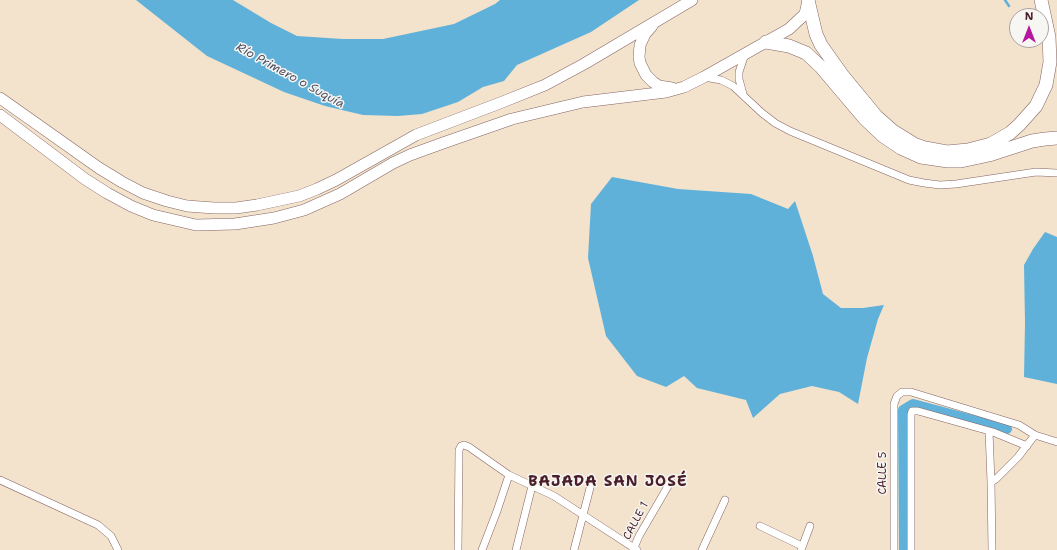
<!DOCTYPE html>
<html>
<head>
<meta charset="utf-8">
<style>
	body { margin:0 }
	#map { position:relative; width:1057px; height:550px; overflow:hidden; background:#f3e3cc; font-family:"Shantell Sans",sans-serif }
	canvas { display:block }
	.north { position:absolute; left:1009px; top:8px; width:40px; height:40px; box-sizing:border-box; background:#f6f6f2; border:1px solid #b1a0a2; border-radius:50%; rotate:0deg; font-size:11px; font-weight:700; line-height:16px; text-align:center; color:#4a1f2b }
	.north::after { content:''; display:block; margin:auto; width:14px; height:18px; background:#b5179e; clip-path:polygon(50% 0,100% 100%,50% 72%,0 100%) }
</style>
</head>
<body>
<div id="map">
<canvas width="1057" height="550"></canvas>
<div class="north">N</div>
</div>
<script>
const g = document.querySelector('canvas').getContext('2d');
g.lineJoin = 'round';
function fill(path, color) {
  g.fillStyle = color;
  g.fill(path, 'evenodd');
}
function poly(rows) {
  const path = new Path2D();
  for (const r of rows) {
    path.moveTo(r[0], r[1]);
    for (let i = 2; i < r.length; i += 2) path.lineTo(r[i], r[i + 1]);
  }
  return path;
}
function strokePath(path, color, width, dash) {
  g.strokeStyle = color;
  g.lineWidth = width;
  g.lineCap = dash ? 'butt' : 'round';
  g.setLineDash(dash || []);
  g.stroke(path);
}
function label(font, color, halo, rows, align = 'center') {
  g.font = font + ' "Shantell Sans",sans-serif';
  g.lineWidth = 3;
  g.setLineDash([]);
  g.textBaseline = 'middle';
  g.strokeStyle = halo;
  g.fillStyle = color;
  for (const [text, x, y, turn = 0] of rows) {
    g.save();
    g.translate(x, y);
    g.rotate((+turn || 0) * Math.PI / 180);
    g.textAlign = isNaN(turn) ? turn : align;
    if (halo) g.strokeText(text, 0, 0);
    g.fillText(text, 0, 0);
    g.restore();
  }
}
fill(poly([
	[136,0,233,0,271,23,297,36,343,39,383,39,454,24,495,4,500,0,639,0,591,32,517,65,504,81,483,87,458,102,422,114,398,116,363,115,325,106,284,92,207,56],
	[612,177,678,189,751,194,788,209,795,201,813,256,823,294,841,308,863,308,884,305,878,319,867,358,858,404,839,392,812,386,780,394,753,418,746,400,697,388,684,376,666,387,637,376,606,336,588,258,591,204],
	[1045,232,1057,237,1057,384,1024,377,1025,323,1024,265,1033,249]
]), '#5fb1da');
strokePath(poly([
	[1005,0,1009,6]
]), '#5fb1da', 2.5);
strokePath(poly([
	[904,550,903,410,913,404,1007,429]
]), '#5fb1da', 10);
const street = poly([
	[704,77,721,80,733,86,762,113,775,123,790,131,909,180,924,183,940,185,956,184,1036,172,1057,173],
	[743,94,739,79,739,72,745,54],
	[989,431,991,482],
	[0,480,98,525,111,536,118,550],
	[760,526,802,546],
	[458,550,459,450,461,446,464,445,469,447,509,475,554,496,637,550],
	[482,550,497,511,509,475],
	[516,550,532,486],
	[574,550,591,484],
	[633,550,639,536,671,481],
	[702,550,725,500],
	[801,550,810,526],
	[894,550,894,404,897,396,902,392,911,392,1019,425,1035,435,1057,442],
	[911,550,911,414,912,411,918,411,993,432,1027,446],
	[992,550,991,482,996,479,1018,457,1035,435]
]);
const primary = poly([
	[652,26,645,34,640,45,639,57,640,63,646,75,653,82,659,86,672,88],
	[0,98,99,168,122,182,143,193,167,201,187,206,214,208,236,208,257,205,299,196,317,189,336,180,416,135,500,103,545,85,584,64,692,0],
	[0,115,85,179,107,193,131,206,153,215,196,225,235,224,274,218,304,210,340,194,393,163,410,155,443,143,512,119,583,102,666,92,684,87,704,77,789,29,805,14,808,0]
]);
const highway = poly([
	[808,0,816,34,821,45,843,76,876,116,893,131,914,144,925,148,947,152,968,150,991,144,1010,133,1019,125,1036,106,1046,85,1050,62,1049,37,1041,0],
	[766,42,789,46,806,53,821,67,865,119,883,136,901,148,921,157,948,161,961,161,989,155,1032,141,1045,139,1057,138]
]);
strokePath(street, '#856463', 8);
strokePath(primary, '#856463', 12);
strokePath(highway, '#856463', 14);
strokePath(street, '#fff', 7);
strokePath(primary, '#fff', 11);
strokePath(highway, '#fff', 13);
label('11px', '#4a1f2b', '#f6f6f2', [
	["CALLE 5",883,473,-90],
	["CALLE 1",636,521,-62]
]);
label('italic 12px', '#515268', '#f6f6f2', [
	["Río Primero o Suquía",290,76,29]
]);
g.letterSpacing = '1px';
label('bold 15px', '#4a1f2b', '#f6f6f2', [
	["BAJADA SAN JOSÉ",608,482]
]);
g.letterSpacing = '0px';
</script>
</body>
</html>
